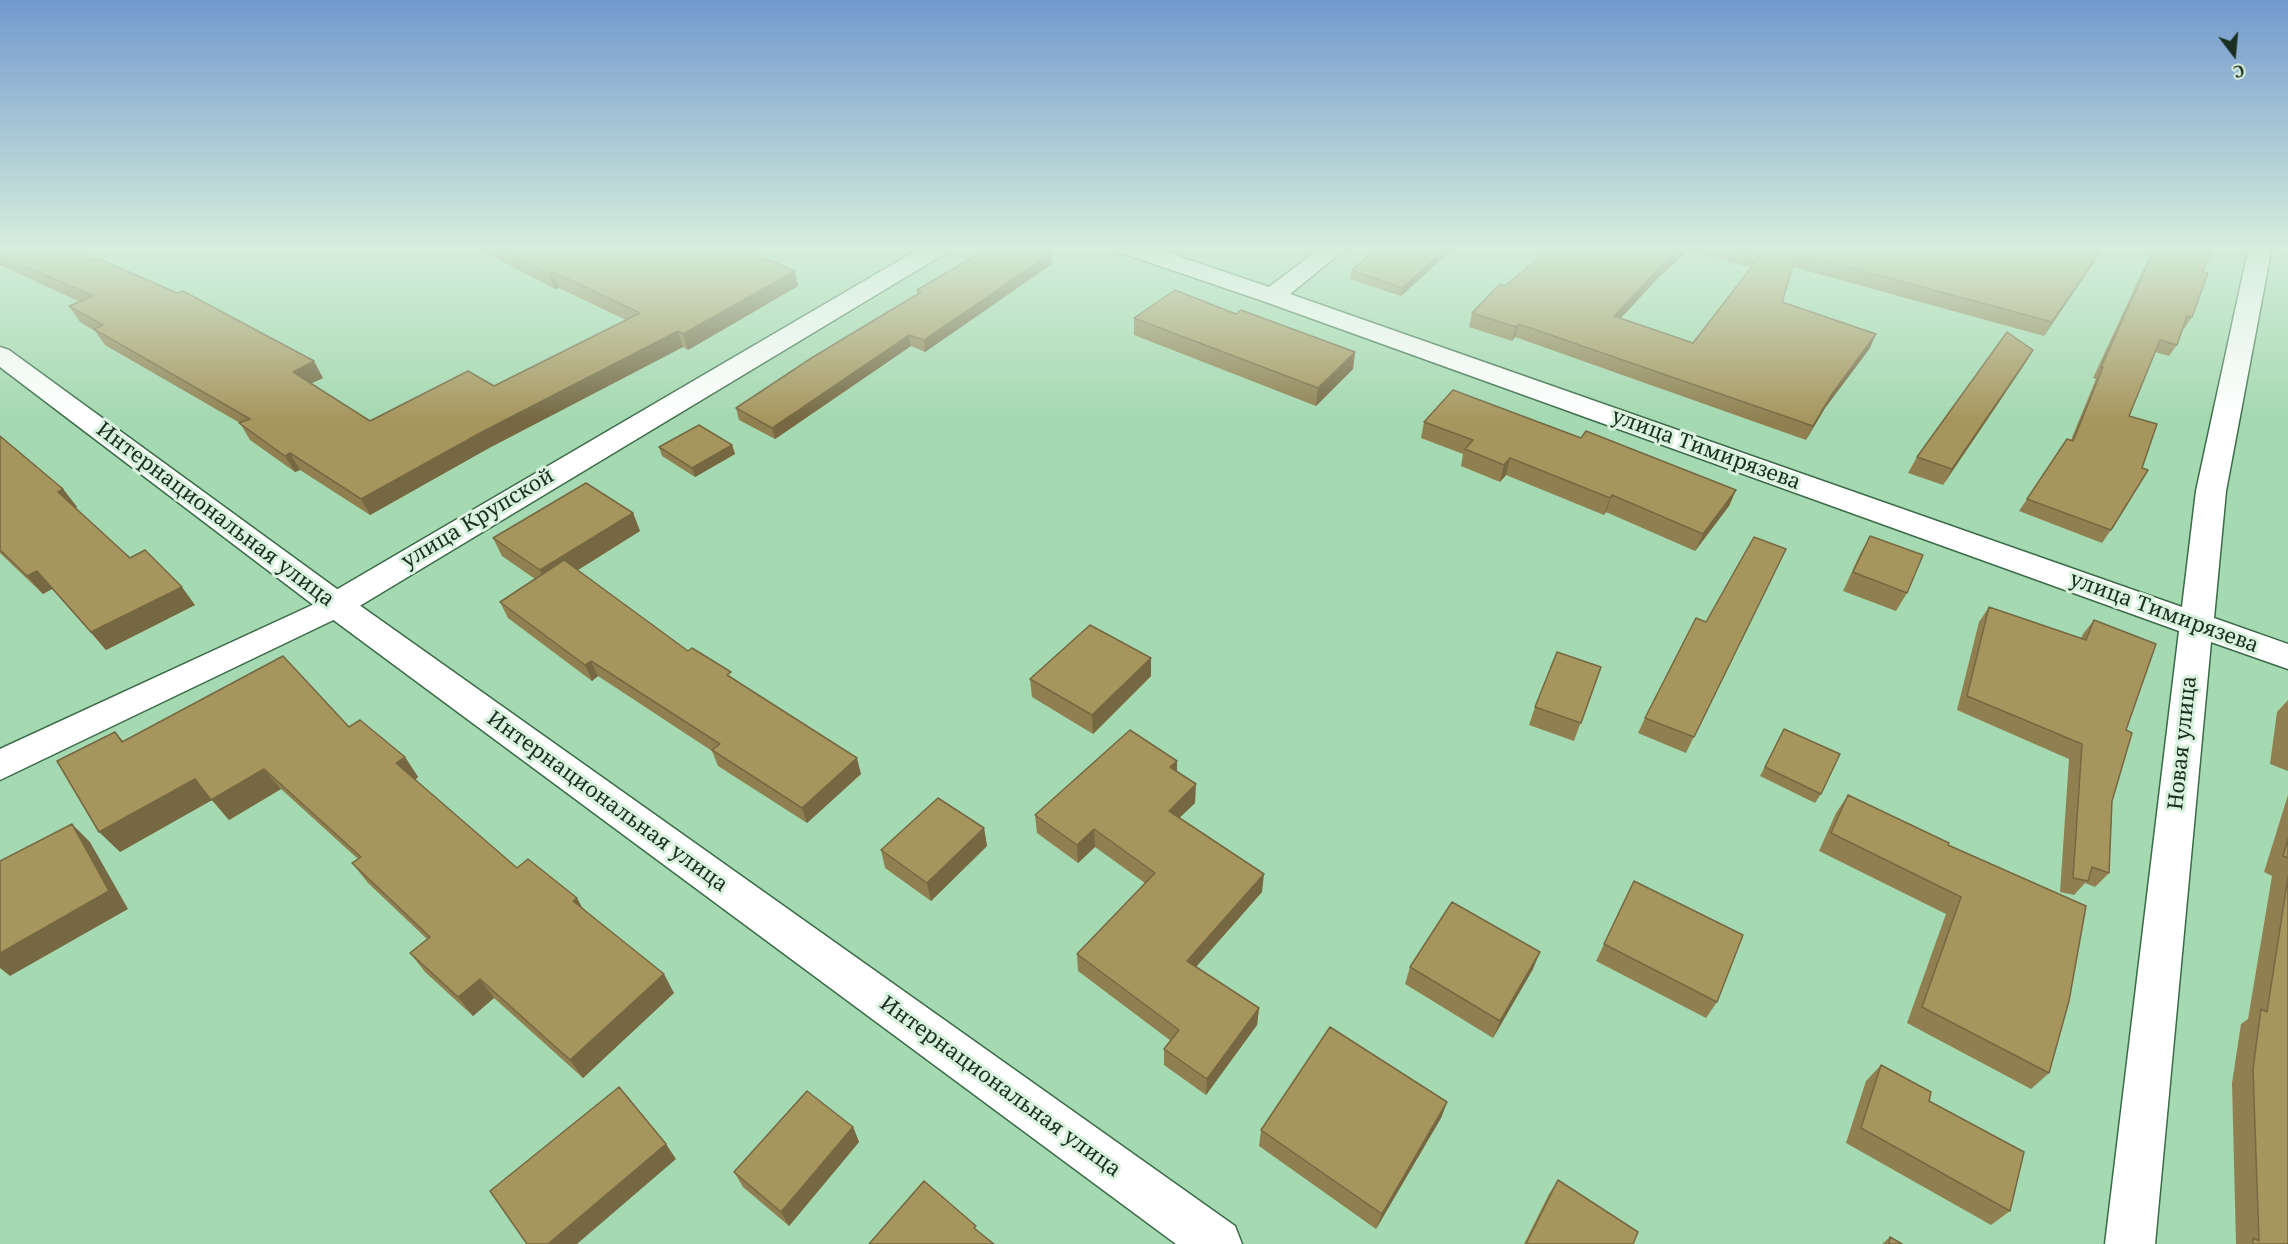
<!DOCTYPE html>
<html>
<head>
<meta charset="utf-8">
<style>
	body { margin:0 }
	#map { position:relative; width:2288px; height:1244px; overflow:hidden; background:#a5d9b1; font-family:"Noto Serif",serif }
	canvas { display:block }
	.north { position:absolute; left:2204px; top:24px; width:60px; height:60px; -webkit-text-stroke:4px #d9f2de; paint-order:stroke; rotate:164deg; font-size:16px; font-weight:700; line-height:24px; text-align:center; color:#1a2f20 }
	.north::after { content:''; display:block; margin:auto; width:21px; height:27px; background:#1a2f20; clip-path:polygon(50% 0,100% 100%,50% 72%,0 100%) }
</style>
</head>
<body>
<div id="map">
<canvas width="2288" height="1244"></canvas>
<div class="north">С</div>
</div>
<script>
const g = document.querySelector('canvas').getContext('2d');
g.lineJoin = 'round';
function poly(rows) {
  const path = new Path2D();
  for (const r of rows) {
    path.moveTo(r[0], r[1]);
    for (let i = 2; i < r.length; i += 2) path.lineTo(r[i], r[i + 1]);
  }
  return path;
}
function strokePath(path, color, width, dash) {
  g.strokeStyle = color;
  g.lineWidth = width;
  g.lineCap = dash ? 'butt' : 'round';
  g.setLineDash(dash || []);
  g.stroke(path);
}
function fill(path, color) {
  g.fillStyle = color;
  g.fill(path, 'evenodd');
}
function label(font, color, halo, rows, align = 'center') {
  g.font = font + ' "Noto Serif",serif';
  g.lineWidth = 6;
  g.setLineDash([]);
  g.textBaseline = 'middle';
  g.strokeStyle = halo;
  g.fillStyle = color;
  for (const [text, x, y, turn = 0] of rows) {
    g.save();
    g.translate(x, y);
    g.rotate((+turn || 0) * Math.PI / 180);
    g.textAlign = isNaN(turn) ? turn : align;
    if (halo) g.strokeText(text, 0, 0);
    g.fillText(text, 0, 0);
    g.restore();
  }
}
const minor = poly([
	[1113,246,1148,246,1269,287,1323,246,1349,246,1290,294,2182,607,2196,491,2249,246,2272,246,2226,491,2214,618,2288,644,2288,669,2211,642,2155,1244,2105,1244,2179,631,1263,301,1116,251,1113,246],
	[336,594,348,597,352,605,348,613,0,780,0,749,336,594]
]);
const tertiary = poly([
	[924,246,952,246,949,251,348,613,336,616,324,613,320,605,324,597,924,246]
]);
const primary = poly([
	[0,347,9,350,348,597,1235,1226,1242,1244,1176,1244,324,613,0,367,0,347]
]);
strokePath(minor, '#3b6b48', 3);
strokePath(tertiary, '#3b6b48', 3);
strokePath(primary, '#3b6b48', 3);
fill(minor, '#fff');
fill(tertiary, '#fff');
fill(primary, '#fff');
fill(poly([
	[0,246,88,260,323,378,311,383,370,421,494,386,626,320,559,288,555,289,473,246,735,246,795,271,798,286,688,350,683,347,489,448,370,515,300,470,295,472,250,440,240,423,105,345,95,331,80,322,69,306,80,302,0,265],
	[1380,246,1456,246,1401,296,1350,279,1352,270],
	[1553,246,2105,246,2044,336,1793,267,1782,302,1870,348,1825,408,1806,440,1515,337,1512,341,1469,327,1472,313],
	[1690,249,1751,268,1693,343,1620,318,1659,277],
	[2154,246,2213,246,2203,272,2192,317,2184,329,2182,328,2177,345,2169,356,2155,352,2129,416,2111,530,2102,543,2019,511,2067,439,2071,440,2096,379,2093,378],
	[1052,264,925,352,911,346,775,439,739,420,736,408,917,294,917,290],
	[1134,318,1355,352,1353,369,1316,406,1134,335],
	[2033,350,2024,365,1943,485,1908,473,1917,457],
	[1424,422,1581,438,1736,490,1729,506,1695,551,1606,512,1604,515,1506,475,1500,482,1461,466,1463,454,1421,438],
	[0,436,63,489,77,507,76,508,130,558,195,605,106,650,52,589,43,594,0,553],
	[732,445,735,454,695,477,662,456,659,447],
	[633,513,640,531,578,570,688,651,733,678,861,774,807,823,718,766,712,751,598,676,592,681,508,618,500,602,535,579,502,556,493,538],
	[1870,536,1907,593,1896,611,1843,591,1860,554],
	[1786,549,1686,753,1638,733,1645,718,1706,622],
	[1989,607,2081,638,2083,634,2094,620,2126,730,2112,801,2109,873,2095,887,2085,883,2074,895,2060,892,2069,759,1957,710,1979,622],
	[1601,667,1574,741,1529,725,1535,707],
	[1151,676,1093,734,1032,697,1030,679],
	[2288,700,2288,771,2270,764,2277,712],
	[349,727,405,757,418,777,415,780,517,868,583,908,674,993,583,1078,494,998,473,1016,425,972,410,953,427,939,368,883,352,863,358,859,281,789,229,820,212,800,120,852,115,732,124,742],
	[1784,729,1821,794,1815,803,1760,776],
	[1177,761,1177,771,1195,803,1179,818,1262,892,1196,967,1259,1008,1257,1025,1206,1095,1164,1065,1164,1049,1171,1041,1078,971,1077,954,1145,883,1095,847,1078,863,1037,833,1035,815],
	[1848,795,1948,845,2049,1073,2031,1089,1907,1023,1946,914,1819,851,1836,813],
	[2288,795,2288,1244,2236,1244,2232,1083,2241,1024,2248,1019,2272,876,2264,872],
	[984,828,987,846,931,901,885,868,881,850],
	[1634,881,1717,1002,1706,1018,1596,961],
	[1410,967,1533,969,1493,1038,1405,984],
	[1881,1065,2010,1211,1991,1225,1846,1143,1866,1081],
	[1447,1102,1441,1118,1376,1229,1259,1146,1261,1130],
	[853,1127,859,1142,789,1226,743,1187,734,1172],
	[1558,1180,1633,1244,1524,1244,1549,1194],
	[1890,1237,1902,1244,1882,1244]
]), '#908051');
fill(poly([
	[1449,246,1456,246,1401,296,1402,288],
	[1683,246,1691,246,1690,249,1659,277,1610,330,1614,316,1663,264],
	[2104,246,2105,246,2044,336,2052,322],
	[1051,253,1052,264,925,352,924,340],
	[795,271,798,286,688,350,683,334],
	[553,272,559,288,555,289,549,274],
	[1519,324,1515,337,1512,341,1516,327],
	[678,331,683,347,489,448,370,515,361,499,482,432],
	[1876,334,1870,348,1825,408,1806,440,1813,426,1832,394],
	[909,335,911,346,775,439,772,428],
	[2033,350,2024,365,1943,485,1952,469],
	[1355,352,1353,369,1316,406,1318,388],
	[314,361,323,378,302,388,293,372],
	[732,445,735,454,695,477,692,468],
	[290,453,300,470,295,472,285,456],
	[1510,458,1506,475,1500,482,1504,465],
	[63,489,77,507,72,509,58,492],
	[1736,490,1729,506,1695,551,1703,534],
	[1612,495,1606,512,1604,515,1610,498],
	[633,513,640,531,549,588,540,570],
	[37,571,52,589,43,594,27,576],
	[182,587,195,605,106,650,91,632],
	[1151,658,1151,676,1093,734,1092,715],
	[591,661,598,676,592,681,585,665],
	[405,757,418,777,410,783,396,763],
	[857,758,861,774,807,823,802,808],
	[1177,761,1177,779,1170,767],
	[264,769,281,789,229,820,212,800,120,852,99,832,195,779],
	[1196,784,1195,803,1168,829,1169,811],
	[72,824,90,842,128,909,10,976,0,968,0,953],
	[984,828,987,846,931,901,927,883],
	[1094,829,1095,847,1078,863,1077,845],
	[1264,874,1262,892,1186,978,1187,961],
	[577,898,588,918,573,901],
	[1540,952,1533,969,1493,1038,1500,1021],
	[664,974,674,993,583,1078,570,1060],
	[480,979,494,998,473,1016,458,997],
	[1259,1008,1257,1025,1206,1095,1207,1079],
	[1447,1102,1441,1118,1376,1229,1382,1214],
	[853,1127,859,1142,789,1226,781,1212],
	[666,1144,676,1159,577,1244,548,1244]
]), '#756842');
const building = poly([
	[0,246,67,246,88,260,95,257,177,293,183,291,314,361,293,372,370,421,468,371,494,386,640,313,553,272,549,274,496,246,735,246,795,271,683,334,678,331,482,432,361,499,290,453,285,456,239,423,250,419,94,329,103,325,69,306,93,296,0,255,0,246],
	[992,246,1035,246,1051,253,924,340,909,335,772,428,736,408,813,357,921,292,917,290,992,246],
	[1380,246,1449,246,1402,288,1352,270,1380,246],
	[1553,246,1683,246,1663,264,1614,316,1693,343,1760,256,1728,246,2104,246,2052,322,1797,253,1782,302,1876,334,1832,394,1813,426,1519,324,1516,327,1472,313,1500,284,1505,286,1553,246],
	[2156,246,2213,246,2203,272,2208,273,2192,317,2187,316,2177,345,2160,340,2129,416,2157,424,2142,468,2148,470,2111,530,2027,499,2067,439,2073,441,2103,367,2101,367,2156,246],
	[1175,290,1236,314,1241,310,1355,352,1318,388,1134,318,1175,290],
	[2007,332,2033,350,1952,469,1917,457,2007,332],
	[1453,390,1581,438,1586,431,1736,490,1703,534,1612,495,1610,498,1510,458,1504,465,1465,449,1473,440,1424,422,1453,390],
	[699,425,732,445,692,468,659,447,699,425],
	[0,436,63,489,58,492,130,558,145,550,182,587,91,632,37,571,27,576,0,550,0,436],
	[586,483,633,513,540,570,493,538,586,483],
	[1870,536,1923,555,1907,593,1853,572,1870,536],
	[1754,537,1786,549,1694,737,1645,718,1696,618,1706,622,1754,537],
	[564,560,688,651,692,648,731,672,727,675,857,758,802,808,712,750,720,744,591,661,585,665,500,602,564,560],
	[1989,607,2086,640,2094,620,2156,644,2126,730,2132,733,2112,801,2109,873,2092,867,2088,881,2073,878,2082,744,1967,696,1989,607],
	[1090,625,1151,658,1092,715,1030,679,1090,625],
	[1557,652,1601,667,1581,723,1535,707,1557,652],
	[283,656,349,727,360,720,405,757,396,763,517,868,528,859,577,898,573,901,664,974,570,1060,480,979,458,997,410,953,430,937,352,863,361,857,264,769,211,800,195,779,99,832,57,761,115,732,122,742,283,656],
	[1784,729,1840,754,1821,794,1765,767,1784,729],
	[1130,730,1177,761,1170,767,1196,784,1169,811,1264,874,1187,961,1259,1008,1207,1079,1164,1049,1179,1030,1077,954,1155,873,1094,829,1077,845,1035,815,1130,730],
	[1848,795,1949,843,1948,845,2086,906,2069,1001,2049,1073,1922,1007,1961,897,1831,833,1848,795],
	[938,798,984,828,927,883,881,850,938,798],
	[72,824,109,891,0,953,0,861,72,824],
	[2288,839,2288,858,2283,856,2288,839],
	[2288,877,2288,1244,2253,1244,2253,1238,2259,1241,2253,1069,2261,1009,2267,1012,2288,877],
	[1634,881,1743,935,1717,1002,1604,944,1634,881],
	[1452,902,1540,952,1500,1021,1410,967,1452,902],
	[1330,1027,1447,1102,1382,1214,1261,1130,1330,1027],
	[1881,1065,1931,1092,1929,1101,2024,1152,2010,1211,1861,1128,1881,1065],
	[619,1087,666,1144,548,1244,527,1244,490,1191,619,1087],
	[807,1091,853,1127,781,1212,734,1172,807,1091],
	[1558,1180,1638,1232,1633,1244,1526,1244,1558,1180],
	[924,1181,976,1226,974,1228,994,1244,869,1244,924,1181],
	[1890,1237,1902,1244,1889,1244,1890,1237]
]);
fill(building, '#a7955e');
strokePath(building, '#756842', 1.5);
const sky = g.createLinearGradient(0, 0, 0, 420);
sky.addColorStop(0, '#7299ce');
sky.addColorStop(0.59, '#d6eedc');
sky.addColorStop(1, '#d6eedc00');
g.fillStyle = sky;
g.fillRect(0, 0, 2288, 420);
label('21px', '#1a2f20', '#d9f2de', [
	["улица Тимирязева",1706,450,20],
	["Интернациональная улица",215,515,37],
	["улица Крупской",478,519,-31],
	["улица Тимирязева",2164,613,20],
	["Новая улица",2183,743,-84],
	["Интернациональная улица",607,802,36],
	["Интернациональная улица",1000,1087,36]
]);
</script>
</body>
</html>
